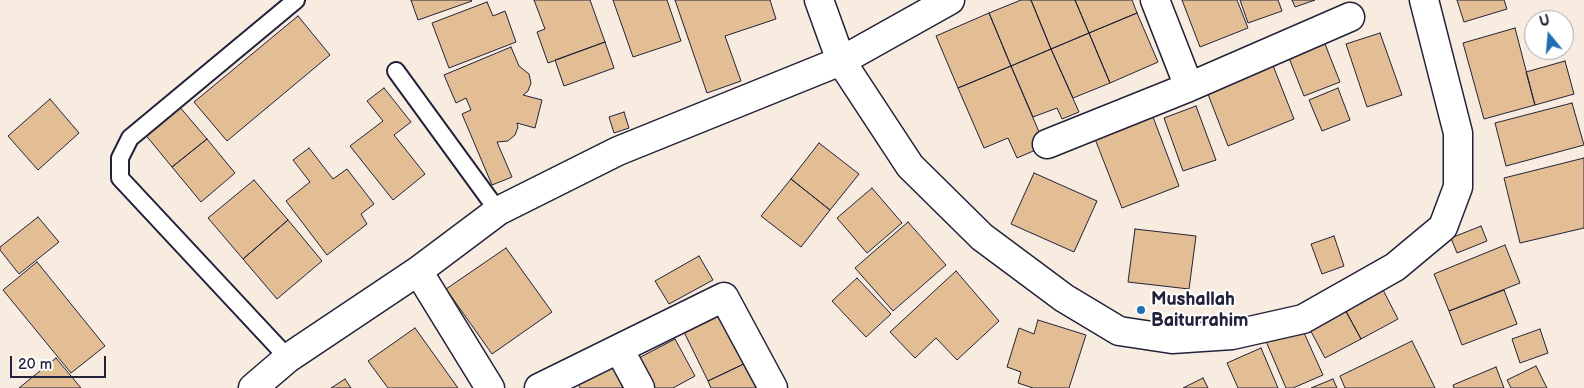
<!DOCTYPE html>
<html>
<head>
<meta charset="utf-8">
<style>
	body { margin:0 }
	#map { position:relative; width:1584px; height:388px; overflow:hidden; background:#f7ecdf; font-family:"Balsamiq Sans",sans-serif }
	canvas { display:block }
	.north { position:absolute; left:1524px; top:10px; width:50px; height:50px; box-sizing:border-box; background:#fff; border:1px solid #a7a7b1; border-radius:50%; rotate:343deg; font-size:14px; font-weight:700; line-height:20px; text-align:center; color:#22223b }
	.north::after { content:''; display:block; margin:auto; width:18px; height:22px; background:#1f6fb2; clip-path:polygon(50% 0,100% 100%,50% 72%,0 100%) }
	.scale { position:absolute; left:10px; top:356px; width:96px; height:22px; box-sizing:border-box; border:2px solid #22223b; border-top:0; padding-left:6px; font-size:15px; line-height:18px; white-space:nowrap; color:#22223b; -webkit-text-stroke:4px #fff; paint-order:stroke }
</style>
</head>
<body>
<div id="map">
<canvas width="1584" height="388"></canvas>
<div class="north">U</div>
<div class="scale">20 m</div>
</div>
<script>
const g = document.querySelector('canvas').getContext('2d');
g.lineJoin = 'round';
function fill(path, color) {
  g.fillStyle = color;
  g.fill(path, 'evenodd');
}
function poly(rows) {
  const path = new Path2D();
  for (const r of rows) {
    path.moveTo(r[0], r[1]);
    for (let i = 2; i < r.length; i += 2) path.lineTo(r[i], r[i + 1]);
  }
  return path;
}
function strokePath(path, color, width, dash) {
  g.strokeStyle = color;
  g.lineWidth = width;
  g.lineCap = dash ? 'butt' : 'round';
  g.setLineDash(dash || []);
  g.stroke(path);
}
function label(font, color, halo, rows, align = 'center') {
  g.font = font + ' "Balsamiq Sans",sans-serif';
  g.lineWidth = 4;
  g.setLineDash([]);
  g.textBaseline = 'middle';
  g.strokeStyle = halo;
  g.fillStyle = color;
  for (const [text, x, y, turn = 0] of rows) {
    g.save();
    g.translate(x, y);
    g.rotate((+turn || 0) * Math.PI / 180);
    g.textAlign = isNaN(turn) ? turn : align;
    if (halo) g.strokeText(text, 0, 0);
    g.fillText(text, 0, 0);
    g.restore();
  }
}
const building = poly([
	[411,0,471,0,472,1,418,20,411,0],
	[534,0,590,0,605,42,548,63,537,32,545,29,534,0],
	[613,0,667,0,681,41,633,57,613,0],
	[675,0,770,0,776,19,725,36,741,81,707,93,675,0],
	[1021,0,1031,0,1051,49,1011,66,989,13,1021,0],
	[1031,0,1075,0,1089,33,1051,49,1031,0],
	[1075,0,1132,0,1137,13,1089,33,1075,0],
	[1182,0,1237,0,1248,28,1200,47,1182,0],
	[1240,0,1278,0,1282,11,1248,23,1240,0],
	[1292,0,1315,0,1295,7,1292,0],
	[1457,0,1504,0,1507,9,1464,22,1457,0],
	[487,2,493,16,505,11,516,42,449,68,432,23,487,2],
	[989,13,1011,66,958,88,936,36,989,13],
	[1137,13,1158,62,1110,83,1089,33,1137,13],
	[298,16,330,55,227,141,194,102,298,16],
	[1515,28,1535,105,1484,119,1463,43,1515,28],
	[1089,33,1110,83,1073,98,1051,49,1089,33],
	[1380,33,1402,95,1367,107,1346,44,1380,33],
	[1323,39,1340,82,1304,96,1287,53,1323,39],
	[605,42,614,68,564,86,555,60,605,42],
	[511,47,519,66,529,74,531,83,528,91,523,95,542,100,535,128,517,123,518,127,515,135,508,141,497,142,512,177,492,185,462,114,471,110,466,98,456,103,444,75,511,47],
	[1051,49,1079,112,1062,119,1057,108,1033,117,1011,66,1051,49],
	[1565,61,1574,94,1535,105,1526,72,1565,61],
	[1272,63,1294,119,1228,146,1206,89,1272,63],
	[1011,66,1045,146,1017,158,1008,138,984,148,958,88,1011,66],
	[384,88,411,122,394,135,425,174,393,200,350,146,383,121,367,101,384,88],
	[1338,88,1350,120,1322,131,1309,100,1338,88],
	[50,99,79,133,38,170,8,136,50,99],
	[1572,103,1584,145,1506,166,1495,123,1572,103],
	[178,105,207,139,172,167,144,133,178,105],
	[1196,106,1216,160,1183,171,1164,118,1196,106],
	[624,112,629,128,614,133,609,117,624,112],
	[1153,117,1179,186,1122,208,1095,139,1153,117],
	[207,139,235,173,201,202,172,167,207,139],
	[819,143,859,174,830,210,791,179,819,143],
	[309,148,333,179,347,169,374,204,361,214,367,224,327,255,286,201,310,182,293,160,309,148],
	[1584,158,1584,228,1520,243,1504,178,1584,158],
	[1034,173,1097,201,1074,252,1011,224,1034,173],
	[791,179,830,210,801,247,761,216,791,179],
	[254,180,288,220,243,259,208,218,254,180],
	[872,188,902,223,867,253,837,218,872,188],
	[38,217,59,242,19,274,0,250,0,247,38,217],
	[288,220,322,261,277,299,243,259,288,220],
	[908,222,946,265,893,311,855,268,908,222],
	[1481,226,1487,241,1457,253,1451,238,1481,226],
	[1135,229,1196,236,1189,289,1128,282,1135,229],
	[1334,236,1344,266,1322,274,1311,244,1334,236],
	[1505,245,1520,283,1449,311,1434,274,1505,245],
	[506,248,552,312,492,354,446,289,506,248],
	[699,256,713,280,669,304,655,281,699,256],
	[37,262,105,346,71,373,3,290,37,262],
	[956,271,999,321,957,360,936,338,915,358,890,332,956,271],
	[857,278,891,314,866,337,832,301,857,278],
	[1380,284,1398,319,1361,339,1342,304,1380,284],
	[1504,290,1517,324,1462,345,1449,311,1504,290],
	[1342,304,1361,339,1325,358,1306,322,1342,304],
	[725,309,750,361,708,381,683,330,725,309],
	[1038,320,1086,335,1069,388,1033,388,1018,383,1021,372,1007,367,1019,328,1034,334,1038,320],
	[1300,324,1323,375,1293,388,1286,388,1265,339,1300,324],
	[415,328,458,388,388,388,368,361,415,328],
	[1540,329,1548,353,1520,363,1512,339,1540,329],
	[675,339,695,376,673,388,650,388,635,360,675,339],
	[1412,341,1435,388,1345,388,1340,376,1412,341],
	[1261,348,1278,388,1238,388,1227,363,1261,348],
	[56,358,81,388,19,388,56,358],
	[618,360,631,388,580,388,576,380,618,360],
	[750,361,763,388,711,388,708,381,750,361],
	[1536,366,1547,388,1511,388,1507,380,1536,366],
	[1496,367,1504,388,1454,388,1453,385,1496,367],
	[1203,378,1208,388,1183,388,1203,378],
	[345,379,351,388,331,388,345,379],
	[1333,379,1337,388,1311,388,1333,379]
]);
fill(building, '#e3be94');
strokePath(building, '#22223b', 1);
const lane = poly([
	[396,71,498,211],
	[288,358,120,178,120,158,130,138,296,0]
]);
const street = poly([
	[819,0,841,61,910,166,982,237,1064,298,1119,331,1172,339,1232,335,1303,319,1395,267,1443,227,1458,187,1458,133,1424,0],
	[1155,0,1189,87],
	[1047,144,1189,87,1350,17],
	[418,271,490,388],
	[619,349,640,388],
	[253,388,288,358,418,271,498,211,618,151,841,61,950,0],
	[539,388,724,297,773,388]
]);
strokePath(lane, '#22223b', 20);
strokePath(street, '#22223b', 31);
strokePath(lane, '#fff', 16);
strokePath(street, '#fff', 28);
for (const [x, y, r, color] of [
	[1141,310,5,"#1f6fb2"]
]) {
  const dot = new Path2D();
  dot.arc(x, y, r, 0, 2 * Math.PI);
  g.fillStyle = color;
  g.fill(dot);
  strokePath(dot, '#fff', 2);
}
label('bold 18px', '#22223b', '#fff', [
	["Mushallah",1151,300],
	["Baiturrahim",1151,321]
], 'left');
</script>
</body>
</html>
